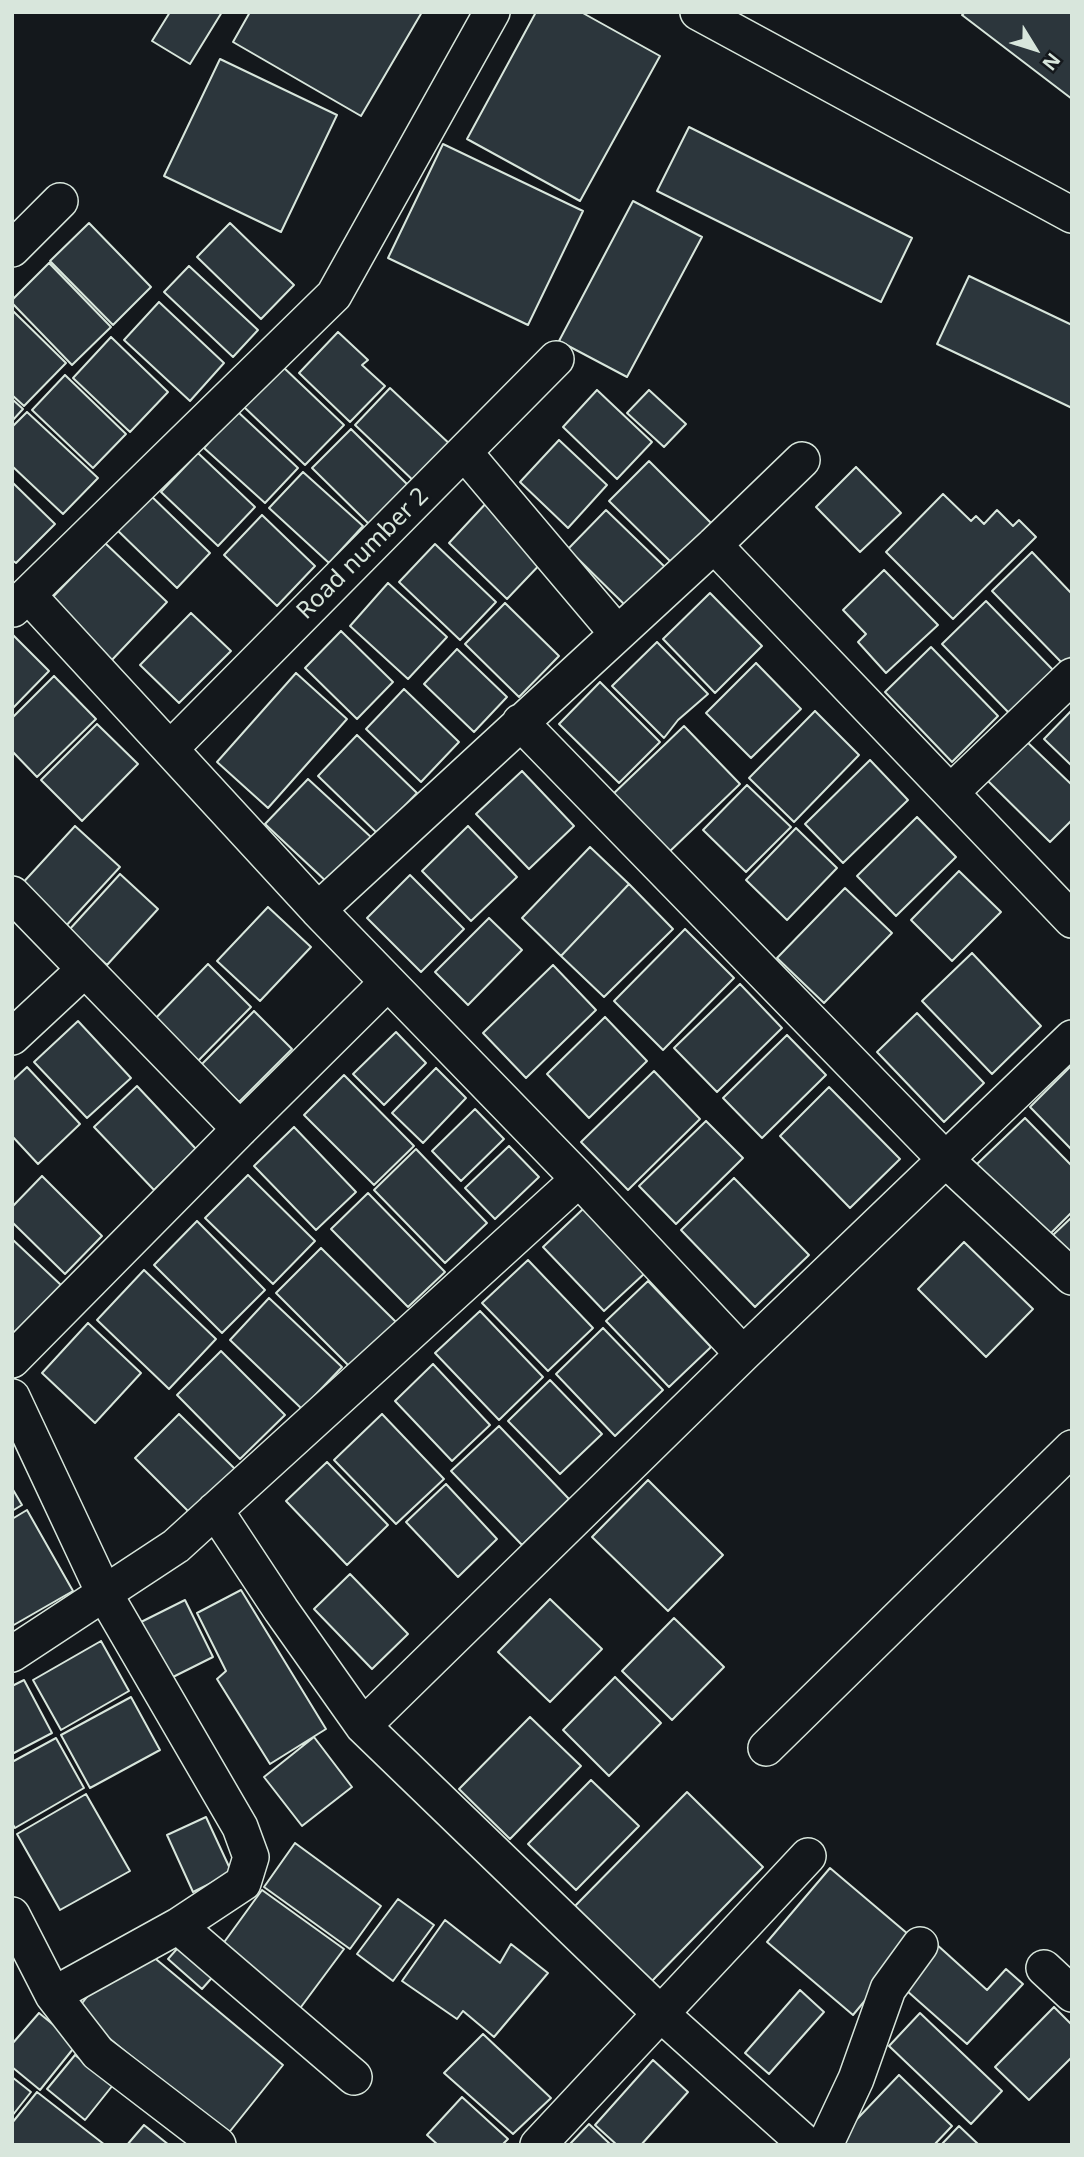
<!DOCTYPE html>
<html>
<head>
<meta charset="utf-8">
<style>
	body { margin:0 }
	#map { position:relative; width:1084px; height:2157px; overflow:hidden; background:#14181c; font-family:"Noto Sans",sans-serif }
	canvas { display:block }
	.frame { position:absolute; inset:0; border:14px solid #d8e6dc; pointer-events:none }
	.north { position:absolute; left:1000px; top:14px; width:70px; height:70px; -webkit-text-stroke:5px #14181c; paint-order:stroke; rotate:128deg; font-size:19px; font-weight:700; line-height:28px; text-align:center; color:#d8e6dc }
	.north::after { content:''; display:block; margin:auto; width:24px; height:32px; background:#d8e6dc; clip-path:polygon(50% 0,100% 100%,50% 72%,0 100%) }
</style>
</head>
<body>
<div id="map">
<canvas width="1084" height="2157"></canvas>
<div class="frame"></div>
<div class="north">N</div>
</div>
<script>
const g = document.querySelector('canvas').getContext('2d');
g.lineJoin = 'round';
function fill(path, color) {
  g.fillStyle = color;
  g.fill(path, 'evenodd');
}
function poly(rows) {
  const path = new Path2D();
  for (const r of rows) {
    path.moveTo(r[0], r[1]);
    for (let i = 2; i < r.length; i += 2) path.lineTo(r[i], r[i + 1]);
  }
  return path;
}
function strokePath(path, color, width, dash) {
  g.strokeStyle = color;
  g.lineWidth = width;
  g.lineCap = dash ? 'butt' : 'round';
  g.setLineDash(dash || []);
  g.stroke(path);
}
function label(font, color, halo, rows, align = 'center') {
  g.font = font + ' "Noto Sans",sans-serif';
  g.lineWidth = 5;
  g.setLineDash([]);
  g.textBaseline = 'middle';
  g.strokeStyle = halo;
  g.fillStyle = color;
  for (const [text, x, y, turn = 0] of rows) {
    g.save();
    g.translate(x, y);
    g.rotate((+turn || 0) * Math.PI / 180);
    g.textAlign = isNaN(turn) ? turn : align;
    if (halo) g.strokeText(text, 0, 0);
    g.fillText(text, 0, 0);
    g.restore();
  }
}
const building = poly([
	[170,12,222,12,190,64,152,41,170,12],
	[250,12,422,12,361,116,233,42,250,12],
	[536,12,581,12,660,56,580,201,467,139,536,12],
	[965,12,1072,12,1072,99,962,15,965,12],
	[220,59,337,115,281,232,164,176,220,59],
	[689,127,912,238,881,302,657,191,689,127],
	[443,144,583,211,528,325,388,258,443,144],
	[633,201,702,237,627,377,559,341,633,201],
	[89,223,151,287,113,325,50,261,89,223],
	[230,223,294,285,261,319,197,257,230,223],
	[49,263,111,327,72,365,12,303,12,300,49,263],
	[189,266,258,330,233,357,164,292,189,266],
	[969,276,1072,325,1072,408,937,344,969,276],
	[159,302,224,363,190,401,124,340,159,302],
	[12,310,66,363,24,406,12,395,12,310],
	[338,332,368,360,362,365,385,386,350,422,299,373,338,332],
	[111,337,168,392,130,432,73,378,111,337],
	[282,366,344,425,305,465,244,407,282,366],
	[65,375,126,434,93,468,32,410,65,375],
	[390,388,453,447,418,485,355,425,390,388],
	[597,390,652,442,617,479,563,427,597,390],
	[649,390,686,424,664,447,627,413,649,390],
	[12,399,23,409,12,421,12,399],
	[237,411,298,468,265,503,204,448,237,411],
	[27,412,98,478,63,514,12,466,12,427,27,412],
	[351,429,411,488,373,528,312,468,351,429],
	[559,440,607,485,568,528,520,482,559,440],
	[198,453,255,507,218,546,161,492,198,453],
	[649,461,713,525,674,565,609,501,649,461],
	[856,467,901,513,860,552,816,507,856,467],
	[303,472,363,526,329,563,269,508,303,472],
	[12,482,55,524,16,563,12,560,12,482],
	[147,492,210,553,177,588,114,527,147,492],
	[943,494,971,521,976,516,984,524,997,510,1013,526,1019,520,1036,537,953,619,886,552,943,494],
	[489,500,547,557,507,599,449,543,489,500],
	[606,510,667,569,628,608,568,549,606,510],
	[262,515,315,566,277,606,224,555,262,515],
	[105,543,167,602,110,662,48,602,105,543],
	[435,544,496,602,460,640,399,582,435,544],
	[1032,552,1072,594,1072,656,1063,664,992,591,1032,552],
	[884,570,938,625,886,673,858,642,866,634,843,610,884,570],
	[388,583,447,637,408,679,350,626,388,583],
	[710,593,762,646,715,693,663,639,710,593],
	[986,601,1054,671,1010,714,942,644,986,601],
	[505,603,559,656,519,697,465,644,505,603],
	[191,613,231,651,179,703,140,665,191,613],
	[341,631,393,682,357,719,305,668,341,631],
	[12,634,49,671,12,709,12,634],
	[657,642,708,694,678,720,664,738,612,686,657,642],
	[931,647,998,716,952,762,885,692,931,647],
	[457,649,507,697,474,732,424,684,457,649],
	[756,663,801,709,751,758,706,713,756,663],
	[296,673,347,719,268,808,217,762,296,673],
	[54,676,96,719,37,777,12,751,12,718,54,676],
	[600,682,660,742,619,783,559,724,600,682],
	[404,689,459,742,421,782,366,729,404,689],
	[1072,710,1072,766,1044,739,1072,710],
	[815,711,859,755,794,822,749,778,815,711],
	[97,724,138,764,82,821,41,780,97,724],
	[684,726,740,784,667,854,611,796,684,726],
	[357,735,417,793,378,834,318,776,357,735],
	[1025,740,1072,785,1072,820,1050,842,986,779,1025,740],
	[870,760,908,800,843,863,805,824,870,760],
	[522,771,574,826,529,869,476,814,522,771],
	[308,779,372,838,329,884,265,824,308,779],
	[747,785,791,827,746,872,703,830,747,785],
	[917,817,956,857,896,916,857,876,917,817],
	[75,826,120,867,64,928,19,887,75,826],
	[468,826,517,877,471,921,422,871,468,826],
	[796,828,837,868,787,920,746,880,796,828],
	[590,847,629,884,561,956,522,918,590,847],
	[959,871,1001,912,952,961,911,920,959,871],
	[120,874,158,909,107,965,69,930,120,874],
	[410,875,464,929,421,972,367,918,410,875],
	[629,884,673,929,604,997,561,956,629,884],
	[845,888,892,933,824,1003,777,958,845,888],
	[268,907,311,947,260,1001,217,961,268,907],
	[489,918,522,950,468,1005,435,972,489,918],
	[685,929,734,978,663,1050,614,1001,685,929],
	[972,953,1041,1026,992,1074,922,1001,972,953],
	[208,964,251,1007,195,1064,152,1022,208,964],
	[553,965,596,1010,526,1078,483,1033,553,965],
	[740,984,782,1028,717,1092,674,1048,740,984],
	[254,1011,292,1049,239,1102,201,1065,254,1011],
	[917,1013,984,1083,944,1122,877,1052,917,1013],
	[605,1017,647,1061,589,1118,547,1074,605,1017],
	[78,1021,131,1078,87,1118,34,1062,78,1021],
	[396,1032,426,1063,384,1105,353,1074,396,1032],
	[787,1035,826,1075,762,1138,723,1098,787,1035],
	[1072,1065,1072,1150,1030,1107,1072,1065],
	[27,1067,80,1124,38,1164,12,1136,12,1081,27,1067],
	[436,1068,466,1098,423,1143,392,1113,436,1068],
	[654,1071,700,1119,628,1190,581,1142,654,1071],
	[344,1075,414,1146,374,1185,304,1115,344,1075],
	[137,1086,196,1149,154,1190,94,1127,137,1086],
	[829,1087,900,1159,850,1208,780,1136,829,1087],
	[475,1109,504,1139,461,1181,432,1151,475,1109],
	[1025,1118,1072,1166,1072,1212,1047,1237,976,1165,1025,1118],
	[706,1121,743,1158,676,1224,639,1186,706,1121],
	[294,1127,356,1192,316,1230,254,1166,294,1127],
	[509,1146,539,1177,495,1219,465,1188,509,1146],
	[416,1149,487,1223,445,1263,374,1190,416,1149],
	[248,1175,315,1241,273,1284,205,1218,248,1175],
	[42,1176,102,1236,65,1274,12,1222,12,1207,42,1176],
	[734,1178,809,1255,755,1307,681,1230,734,1178],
	[368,1193,445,1272,408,1307,331,1229,368,1193],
	[584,1208,645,1273,604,1311,543,1247,584,1208],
	[1072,1217,1072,1254,1053,1235,1072,1217],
	[197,1221,265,1290,222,1333,154,1265,197,1221],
	[12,1239,61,1285,12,1336,12,1239],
	[964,1242,1033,1309,986,1357,918,1289,964,1242],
	[321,1248,397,1323,352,1369,276,1293,321,1248],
	[528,1260,593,1328,548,1371,482,1303,528,1260],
	[144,1270,216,1339,169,1389,97,1320,144,1270],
	[648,1281,711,1347,669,1387,606,1321,648,1281],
	[269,1298,342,1367,302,1409,230,1340,269,1298],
	[480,1311,543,1377,499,1420,435,1353,480,1311],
	[88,1323,141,1373,95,1423,42,1373,88,1323],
	[603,1328,663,1390,615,1436,556,1374,603,1328],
	[221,1351,285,1415,240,1459,177,1395,221,1351],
	[433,1364,490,1425,452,1461,395,1401,433,1364],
	[550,1380,602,1434,560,1474,508,1421,550,1380],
	[179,1414,235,1469,191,1514,135,1458,179,1414],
	[382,1414,444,1479,396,1524,334,1460,382,1414],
	[499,1426,569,1499,522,1545,451,1471,499,1426],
	[327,1462,388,1525,347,1565,286,1501,327,1462],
	[648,1480,723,1555,668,1611,592,1537,648,1480],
	[446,1484,497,1539,458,1577,406,1522,446,1484],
	[12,1488,22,1505,12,1511,12,1488],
	[27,1510,73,1591,12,1626,12,1519,27,1510],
	[350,1574,408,1634,372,1669,314,1609,350,1574],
	[241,1590,326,1729,270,1764,217,1679,226,1671,197,1613,241,1590],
	[550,1599,602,1649,550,1702,498,1652,550,1599],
	[185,1600,213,1657,169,1679,141,1622,185,1600],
	[674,1618,724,1667,672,1720,622,1671,674,1618],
	[101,1641,129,1691,61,1730,33,1680,101,1641],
	[615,1677,661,1723,609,1776,563,1730,615,1677],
	[24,1680,52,1733,12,1754,12,1686,24,1680],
	[131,1697,160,1750,90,1788,61,1735,131,1697],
	[530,1717,581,1766,510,1839,459,1789,530,1717],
	[314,1737,352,1787,302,1826,264,1777,314,1737],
	[56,1738,84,1788,15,1828,12,1823,12,1762,56,1738],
	[591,1780,639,1826,576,1890,528,1844,591,1780],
	[687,1792,763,1867,652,1981,575,1906,687,1792],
	[86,1794,130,1871,60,1910,17,1834,86,1794],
	[206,1817,232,1873,193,1892,167,1835,206,1817],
	[295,1843,381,1906,350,1949,264,1887,295,1843],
	[830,1868,915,1940,853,2015,767,1942,830,1868],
	[262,1890,344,1949,298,2011,217,1952,262,1890],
	[398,1899,434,1925,393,1981,357,1954,398,1899],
	[445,1920,500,1963,511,1944,548,1973,494,2037,463,2011,457,2019,402,1981,445,1920],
	[183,1942,217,1972,202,1989,168,1959,183,1942],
	[935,1943,987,1990,1006,1969,1023,1984,967,2044,898,1983,935,1943],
	[151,1955,283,2065,227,2135,76,2011,90,1993,151,1955],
	[800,1990,824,2012,769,2074,745,2053,800,1990],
	[1054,2007,1072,2025,1072,2057,1029,2100,995,2067,1054,2007],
	[39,2013,77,2044,40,2090,12,2067,12,2044,39,2013],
	[920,2013,1002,2091,971,2124,889,2046,920,2013],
	[483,2034,551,2098,513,2134,444,2073,483,2034],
	[75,2055,113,2085,85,2120,47,2089,75,2055],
	[653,2060,688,2092,641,2145,617,2145,595,2125,653,2060],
	[899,2075,952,2126,934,2145,844,2145,838,2139,899,2075],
	[12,2077,31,2092,12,2116,12,2077],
	[37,2092,105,2145,12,2145,12,2123,37,2092],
	[462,2097,508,2139,502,2145,438,2145,427,2135,462,2097],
	[589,2124,611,2145,569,2145,589,2124],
	[144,2125,169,2145,127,2145,144,2125],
	[959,2126,979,2145,941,2145,959,2126]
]);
fill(building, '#2c363c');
strokePath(building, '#d8e6dc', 2);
const minor = poly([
	[698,12,1072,215],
	[12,249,60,201],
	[464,452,617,633],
	[714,545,1072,920],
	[28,595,318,910,579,1179,743,1354],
	[13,609,334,295,492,12],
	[520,722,945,1159,1072,1277],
	[170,749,556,359],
	[951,792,1072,676],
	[12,894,240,1129],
	[318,910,714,545,802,460],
	[12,1037,84,970],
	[12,1360,240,1129,387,983],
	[12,1397,104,1593,240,1827,251,1857,243,1883,178,1926,53,1995],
	[215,1510,281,1610,363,1726,661,2014,807,2145],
	[12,1654,176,1546,579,1179],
	[363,1726,743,1354,1072,1038],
	[766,1748,1072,1448],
	[12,1915,53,1995,98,2053,218,2145],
	[178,1926,354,2077],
	[1044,1968,1072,1994],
	[538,2145,808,1856],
	[825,2145,856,2079,888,1989,920,1945]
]);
strokePath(minor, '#d8e6dc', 38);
strokePath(minor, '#14181c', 35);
label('24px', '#d8e6dc', '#14181c', [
	["Road number 2",363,554,-45]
]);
</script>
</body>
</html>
